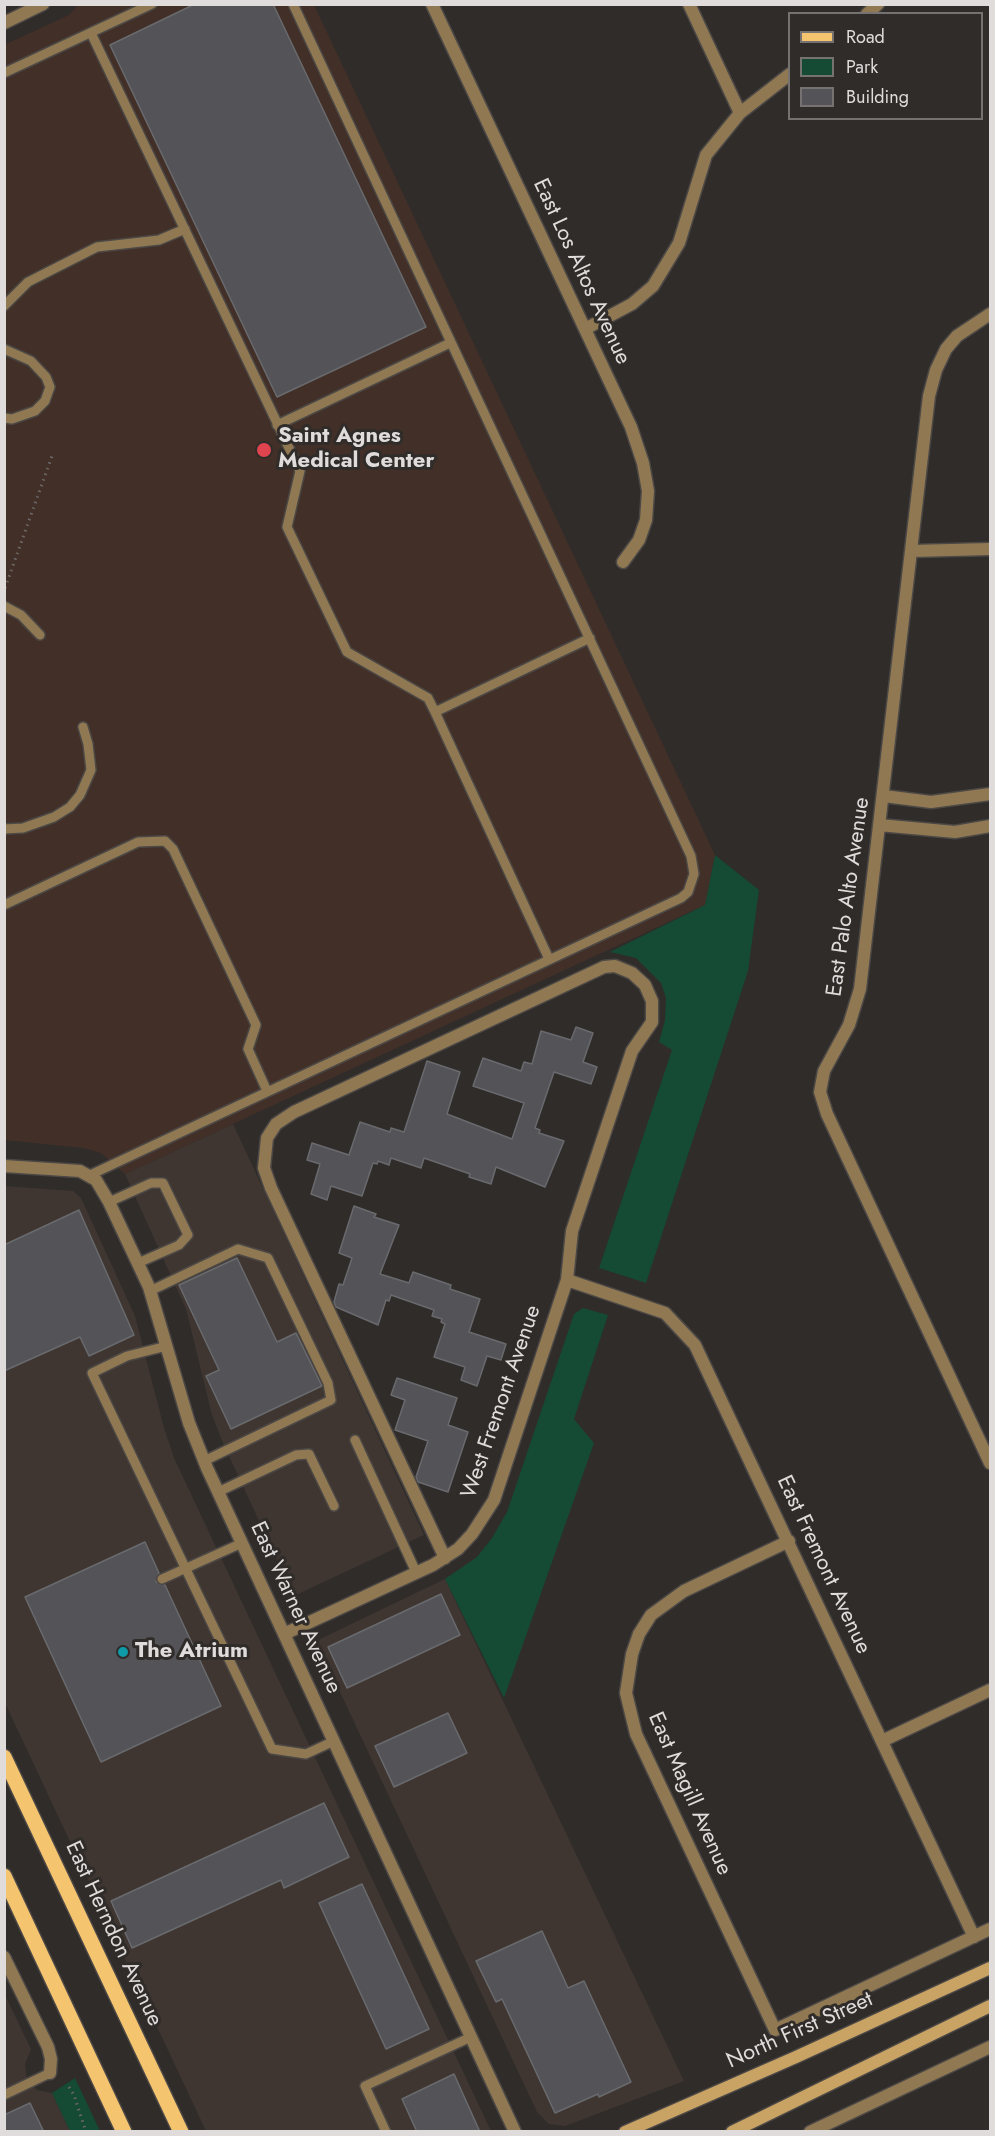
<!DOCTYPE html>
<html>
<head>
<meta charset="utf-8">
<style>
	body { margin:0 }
	#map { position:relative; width:995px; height:2136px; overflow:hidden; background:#302c2a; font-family:Jost,sans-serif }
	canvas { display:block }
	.frame { position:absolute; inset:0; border:6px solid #dfdcdb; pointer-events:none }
	.legend { position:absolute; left:788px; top:12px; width:195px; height:108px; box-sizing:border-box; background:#302c2a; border:2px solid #767271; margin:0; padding:8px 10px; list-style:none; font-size:18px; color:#dfdcdb }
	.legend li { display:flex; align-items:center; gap:12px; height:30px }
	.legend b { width:30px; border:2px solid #767271 }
</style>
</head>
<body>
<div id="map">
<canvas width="995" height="2136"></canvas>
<div class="frame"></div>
<ul class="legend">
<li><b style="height:8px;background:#f5c46f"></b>Road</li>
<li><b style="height:16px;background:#154a34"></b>Park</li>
<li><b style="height:16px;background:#545458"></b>Building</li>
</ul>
</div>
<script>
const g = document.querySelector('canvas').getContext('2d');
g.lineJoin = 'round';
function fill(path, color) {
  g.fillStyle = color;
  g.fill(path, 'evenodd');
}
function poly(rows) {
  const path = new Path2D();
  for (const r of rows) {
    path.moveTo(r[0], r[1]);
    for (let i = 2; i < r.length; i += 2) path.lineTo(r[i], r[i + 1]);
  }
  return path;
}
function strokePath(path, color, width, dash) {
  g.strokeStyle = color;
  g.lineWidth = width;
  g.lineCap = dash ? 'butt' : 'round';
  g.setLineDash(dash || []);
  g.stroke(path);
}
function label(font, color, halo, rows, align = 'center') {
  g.font = font + ' Jost,sans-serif';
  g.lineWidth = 6;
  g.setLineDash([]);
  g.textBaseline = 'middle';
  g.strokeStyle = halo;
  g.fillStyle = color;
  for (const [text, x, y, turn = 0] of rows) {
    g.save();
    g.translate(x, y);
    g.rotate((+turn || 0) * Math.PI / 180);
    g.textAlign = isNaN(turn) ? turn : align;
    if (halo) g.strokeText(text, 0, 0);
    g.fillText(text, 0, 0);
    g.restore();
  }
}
fill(poly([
	[233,1124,424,1535,298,1594,292,1592,223,1443,212,1415,186,1309,125,1174],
	[4,1186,73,1191,81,1198,135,1316,164,1428,174,1458,491,2131,206,2131,5,1703],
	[445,1579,684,2081,565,2126,549,2124,537,2112,318,1645,320,1639],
	[4,1993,31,2049,25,2064,27,2079,37,2090,52,2093,70,2131,5,2131]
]), '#3f3631');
fill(poly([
	[78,5,314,5,715,855,705,905,125,1174,101,1153,83,1148,5,1140,4,45,69,15]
]), '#423028');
fill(poly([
	[715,855,759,890,748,971,646,1283,599,1268,672,1050,659,1042,665,1020,666,998,661,983,636,958,610,952,705,905],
	[583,1308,608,1315,574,1419,594,1443,504,1698,445,1579,477,1557,492,1538,507,1512,574,1314],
	[75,2078,99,2129,100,2131,70,2131,52,2093]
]), '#154a34');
const building = poly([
	[195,4,273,4,426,327,277,397,110,45,195,4],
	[576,1027,593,1033,583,1062,597,1067,591,1084,554,1072,535,1128,540,1130,539,1133,564,1141,545,1187,496,1167,491,1184,469,1177,470,1174,424,1158,421,1168,391,1158,389,1165,378,1161,377,1164,373,1163,362,1196,331,1186,327,1200,311,1194,320,1164,307,1160,312,1143,349,1155,360,1122,390,1132,391,1128,404,1132,427,1061,460,1072,447,1114,512,1139,524,1103,473,1086,483,1058,521,1071,524,1062,532,1064,541,1031,571,1040,576,1027],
	[354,1206,376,1214,374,1217,399,1225,380,1274,409,1283,413,1272,451,1285,450,1289,480,1299,469,1332,506,1344,501,1360,487,1356,477,1386,461,1380,465,1367,434,1357,445,1324,441,1322,442,1319,432,1316,434,1310,391,1295,389,1301,386,1300,378,1325,336,1307,334,1302,339,1284,343,1285,352,1258,339,1253,354,1206],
	[79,1210,134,1335,89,1356,80,1337,4,1371,4,1245,79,1210],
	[237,1258,277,1342,296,1333,322,1386,231,1429,206,1376,219,1370,179,1285,237,1258],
	[397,1378,457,1398,448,1425,468,1432,448,1492,418,1482,416,1477,428,1441,395,1430,405,1400,391,1395,397,1378],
	[145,1542,159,1573,156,1582,165,1585,221,1706,101,1762,25,1597,145,1542],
	[441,1594,460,1635,347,1688,328,1647,441,1594],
	[448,1713,467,1753,394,1787,375,1746,448,1713],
	[324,1803,349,1857,284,1888,281,1880,132,1948,111,1901,324,1803],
	[362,1884,429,2029,386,2049,319,1903,362,1884],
	[542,1931,568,1988,584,1981,631,2082,599,2097,598,2094,555,2113,502,1999,496,2002,476,1961,542,1931],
	[454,2074,480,2132,417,2132,402,2099,454,2074],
	[30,2103,44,2132,4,2132,4,2115,30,2103]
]);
fill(building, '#545458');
strokePath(building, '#696a6e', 1.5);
const lane = poly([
	[91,33,300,471,287,527,347,652,428,698,435,712],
	[4,73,152,4],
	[4,306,28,282,97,247,159,240,185,229],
	[4,349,31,361,46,377,50,387,45,401,35,411,12,419,4,418],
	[277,425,450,343],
	[4,606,21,615,40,635],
	[4,829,23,828,54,817,70,807,80,795,91,770,88,744,83,727],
	[4,905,138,842,165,841,173,849,256,1025,248,1049,267,1091],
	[549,959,435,712,590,638],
	[90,1175,681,898,688,892,694,874,691,856,293,4],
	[109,1202,151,1183,163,1183,188,1235,179,1245,138,1263],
	[150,1291,238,1249,268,1258,328,1383,331,1400,204,1461],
	[167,1346,127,1356,92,1373,272,1749,306,1754,334,1741],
	[355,1440,416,1572],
	[218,1492,296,1455,309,1454,334,1506],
	[162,1579,242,1543],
	[4,2095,50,2073],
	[386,2132,365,2086,471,2037]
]);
const street = poly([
	[432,4,631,427,643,463,648,491,646,520,639,540,623,562],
	[689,4,740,113],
	[867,14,878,4],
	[4,23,43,4],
	[990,314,957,336,946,349,936,370,929,396,860,989,849,1025,824,1071,820,1092,827,1114,990,1463],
	[585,329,632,304,653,286,679,243,706,155,740,113,790,74],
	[912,551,990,549],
	[884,796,931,802,990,794],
	[879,825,955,832,990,826],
	[4,1166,80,1171,96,1180,109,1202,149,1287,189,1423,207,1468,515,2132],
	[567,1280,665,1313,695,1345,974,1937],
	[789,1541,684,1591,651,1615,639,1634,632,1654,626,1693,636,1734,775,2030,990,1929],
	[284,1634,433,1565,458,1549,472,1534,494,1500,567,1280,572,1231,632,1051,652,1022,652,1001,645,985,632,973,615,966,604,967,294,1112,276,1124,267,1138,264,1168,271,1188,445,1558],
	[882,1741,990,1690],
	[4,1957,48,2047,51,2059,50,2073],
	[810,2132,990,2047]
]);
const secondary = poly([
	[625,2132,796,2057,990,1968],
	[732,2132,990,2006]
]);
const primary = poly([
	[4,1757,181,2132],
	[4,1876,124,2132]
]);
strokePath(lane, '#4c4846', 12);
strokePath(street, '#4c4846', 15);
strokePath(secondary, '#4c4846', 15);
strokePath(primary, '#4c4846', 18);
strokePath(poly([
	[5,588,52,456],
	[69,2087,74,2095,86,2132]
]), '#6c6867', 3, [1.5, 4.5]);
strokePath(lane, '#907952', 9);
strokePath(street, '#907952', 12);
strokePath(secondary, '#c9a363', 12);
strokePath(primary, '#f5c46f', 15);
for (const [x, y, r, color] of [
	[264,450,8,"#e0444e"],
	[123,1652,6,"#0f9aa8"]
]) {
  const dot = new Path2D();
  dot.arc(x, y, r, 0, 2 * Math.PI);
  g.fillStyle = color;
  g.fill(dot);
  strokePath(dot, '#302c2a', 2);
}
label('22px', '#dfdcdb', '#302c2a', [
	["East Los Altos Avenue",581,272,65],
	["East Palo Alto Avenue",849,897,-82],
	["West Fremont Avenue",502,1402,-71],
	["East Fremont Avenue",823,1565,65],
	["East Warner Avenue",295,1608,65],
	["East Magill Avenue",689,1794,66],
	["East Herndon Avenue",113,1934,65],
	["North First Street",800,2031,-24]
]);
label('bold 22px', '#dfdcdb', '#302c2a', [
	["Saint Agnes",278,437],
	["Medical Center",278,462],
	["The Atrium",135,1652]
], 'left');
</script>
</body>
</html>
